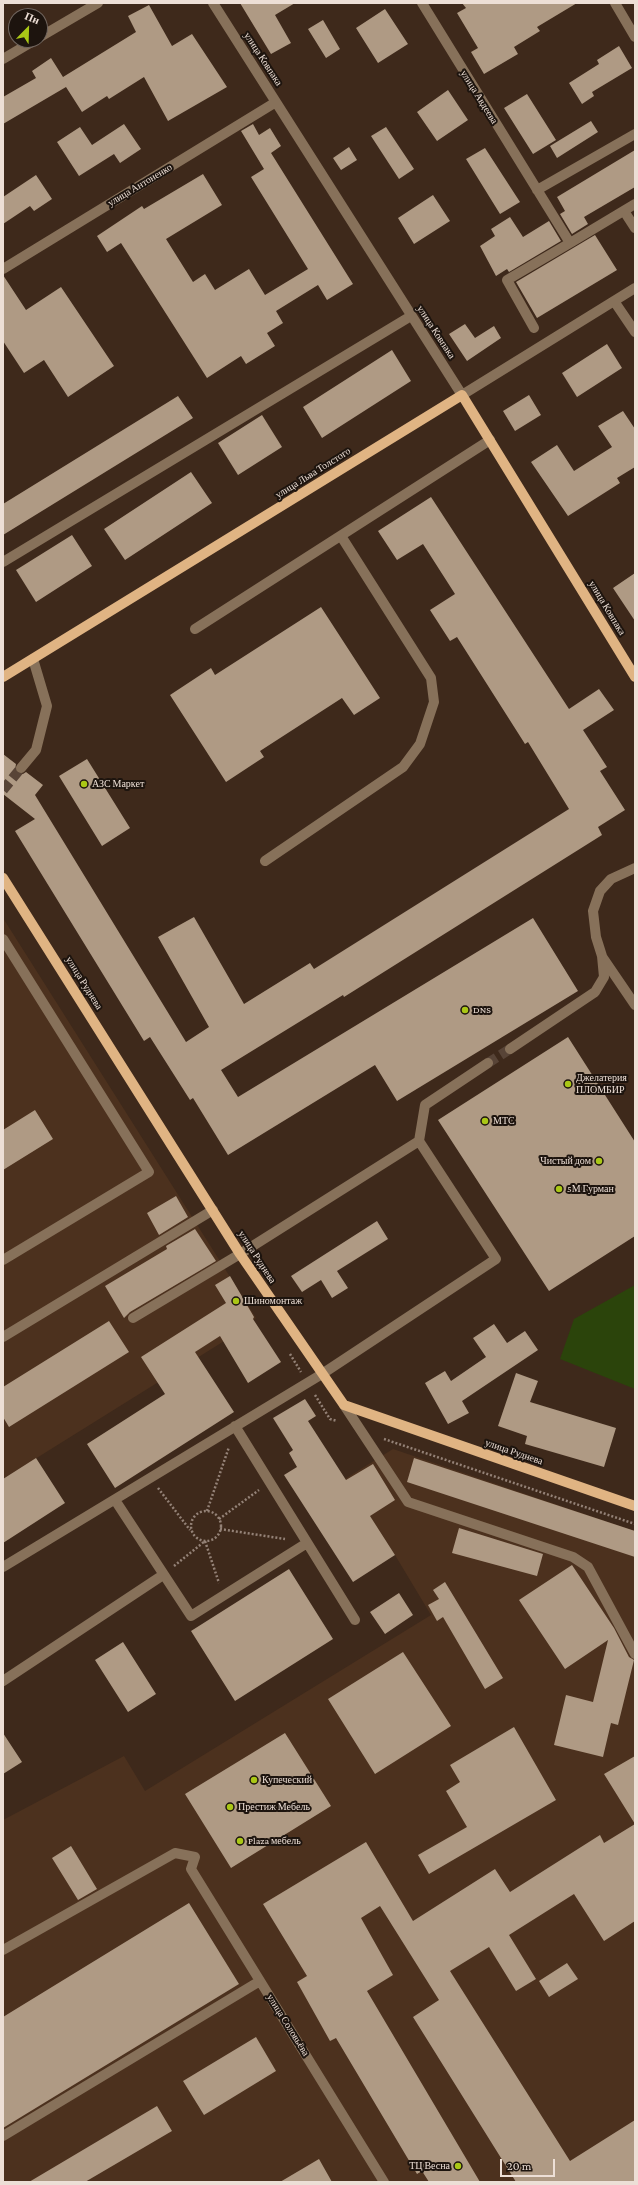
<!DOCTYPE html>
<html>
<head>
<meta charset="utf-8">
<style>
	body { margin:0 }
	#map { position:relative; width:638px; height:2185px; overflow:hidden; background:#3e291b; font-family:"Crimson Pro",serif }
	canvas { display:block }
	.frame { position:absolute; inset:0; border:4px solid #eddfd6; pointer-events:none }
	.north { position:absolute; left:8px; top:8px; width:40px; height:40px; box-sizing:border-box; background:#1d140e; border:1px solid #70655e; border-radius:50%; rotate:23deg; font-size:11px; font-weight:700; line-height:16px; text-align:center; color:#eddfd6 }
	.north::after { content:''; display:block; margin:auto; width:14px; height:18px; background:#aac716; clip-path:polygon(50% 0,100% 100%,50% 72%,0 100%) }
	.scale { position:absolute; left:500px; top:2159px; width:55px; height:18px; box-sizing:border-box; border:2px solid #eddfd6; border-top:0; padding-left:5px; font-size:12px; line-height:14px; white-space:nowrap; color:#eddfd6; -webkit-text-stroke:3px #1d140e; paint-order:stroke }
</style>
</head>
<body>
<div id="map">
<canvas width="638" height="2185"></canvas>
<div class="frame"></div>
<div class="north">Пн</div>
<div class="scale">20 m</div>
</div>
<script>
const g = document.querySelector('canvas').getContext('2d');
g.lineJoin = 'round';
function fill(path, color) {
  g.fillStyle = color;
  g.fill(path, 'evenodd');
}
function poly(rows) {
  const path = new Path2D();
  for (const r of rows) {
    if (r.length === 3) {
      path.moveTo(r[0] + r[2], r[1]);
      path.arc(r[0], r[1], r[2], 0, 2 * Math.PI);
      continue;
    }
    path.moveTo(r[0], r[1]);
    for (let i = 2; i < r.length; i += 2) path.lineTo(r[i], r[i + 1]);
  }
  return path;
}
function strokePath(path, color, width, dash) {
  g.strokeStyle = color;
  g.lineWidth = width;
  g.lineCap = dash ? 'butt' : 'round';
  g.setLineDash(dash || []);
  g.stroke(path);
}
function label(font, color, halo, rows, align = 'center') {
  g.font = font + ' "Crimson Pro",serif';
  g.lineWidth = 4;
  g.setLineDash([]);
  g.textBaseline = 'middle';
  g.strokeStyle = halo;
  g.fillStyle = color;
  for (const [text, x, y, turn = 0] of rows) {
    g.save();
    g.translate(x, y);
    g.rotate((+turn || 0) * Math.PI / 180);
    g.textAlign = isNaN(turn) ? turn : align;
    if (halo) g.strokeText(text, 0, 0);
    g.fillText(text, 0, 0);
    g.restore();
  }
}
fill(poly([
	[3,918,256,1318,221,1343,3,1479],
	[393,1449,635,1531,635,2182,3,2182,3,1820,124,1756,145,1791,431,1615,395,1555,345,1479]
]), '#4c311e');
fill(poly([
	[635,1285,635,1389,560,1359,574,1319]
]), '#2b440b');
fill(poly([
	[240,3,295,3,275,15,291,43,271,54],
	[462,3,577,3,537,27,540,31,514,47,518,54,484,74,471,52,478,48,457,13,466,8],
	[149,5,172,46,192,34,227,87,168,121,144,77,109,99,107,96,82,112,66,87,3,124,3,97,36,78,32,71,51,58,63,77,136,32,128,16],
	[385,9,408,44,378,63,356,28],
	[323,20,340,49,326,58,308,29],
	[619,46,632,68,592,92,594,96,582,104,569,83,599,64,597,60],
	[448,90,468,120,437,141,417,112],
	[527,94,556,140,533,154,504,108],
	[591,121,598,132,557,158,550,146],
	[124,124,141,149,120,163,114,154,79,176,57,142,80,127,92,145],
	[253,124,259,135,270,128,281,146,271,153,353,284,327,300,318,285,276,311,283,323,267,333,275,346,246,364,241,356,207,378,121,243,107,252,97,236,142,206,144,209,203,174,222,205,166,239,193,282,205,274,215,290,249,269,265,295,308,269,251,177,264,169,241,131],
	[386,127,414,169,399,179,371,136],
	[349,147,357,160,341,170,333,158],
	[485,148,520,202,500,214,466,159],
	[635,150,635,187,584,217,588,224,572,234,560,214,565,211,557,197],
	[36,175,52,199,34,211,30,206,3,224,3,197],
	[433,195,450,221,414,244,398,218],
	[510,217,523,237,549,221,561,241,509,272,507,269,496,276,480,246,495,236,491,229],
	[595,235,617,270,537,318,516,282],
	[3,275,26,310,61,287,114,366,68,397,44,360,24,373,3,341],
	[465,324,475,338,494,326,501,338,467,361,449,334],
	[607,344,622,368,577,397,562,373],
	[392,350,411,381,322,438,303,407],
	[529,395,541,415,515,431,503,411],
	[178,396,193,418,3,535,3,504],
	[623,411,635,429,635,467,617,478,620,483,568,516,531,462,557,445,574,471,612,447,598,426],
	[262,415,282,447,238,475,218,443],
	[191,472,212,503,125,560,104,529],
	[431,497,569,709,599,689,614,710,583,730,607,767,600,771,625,810,598,827,602,835,344,997,343,995,221,1070,238,1097,533,918,578,991,397,1101,375,1065,228,1155,193,1098,190,1100,150,1037,144,1041,15,831,35,819,3,794,3,754,16,764,15,770,17,773,23,774,26,772,43,785,35,795,186,1042,209,1027,158,937,194,917,244,1004,310,963,314,969,569,809,528,742,525,744,457,637,450,641,430,610,455,594,423,544,397,560,378,531],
	[72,535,92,566,36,602,16,570],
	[635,573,635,621,613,588],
	[321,607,380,698,354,715,342,698,260,751,264,757,226,782,170,695,211,668,215,675],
	[87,759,130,828,102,846,59,776],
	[568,1037,635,1142,635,1236,549,1291,438,1120],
	[35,1110,53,1139,3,1170,3,1130],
	[176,1196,188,1217,159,1235,147,1213],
	[377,1221,388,1239,337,1271,348,1288,332,1298,321,1280,302,1292,291,1276],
	[195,1229,216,1261,130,1312,124,1318,105,1286,167,1249,166,1246],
	[230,1276,254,1317,253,1319,281,1362,248,1383,220,1336,195,1352,234,1412,115,1488,87,1444,165,1394,141,1357,226,1303,215,1285],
	[109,1321,129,1352,9,1427,3,1417,3,1387],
	[494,1324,507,1343,525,1331,538,1350,462,1401,469,1413,448,1424,425,1383,445,1371,451,1381,486,1357,473,1338],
	[516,1373,538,1381,530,1402,616,1428,604,1467,525,1444,527,1436,498,1426],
	[305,1399,316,1416,308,1421,346,1480,373,1464,395,1500,370,1516,395,1555,353,1582,284,1475,297,1467,289,1453,293,1450,273,1418],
	[36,1458,65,1503,3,1543,3,1479],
	[414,1458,635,1531,635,1557,407,1482],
	[459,1528,543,1554,537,1576,452,1553],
	[572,1565,614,1628,629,1657,634,1660,618,1725,611,1723,603,1757,554,1745,566,1695,593,1702,608,1640,565,1669,519,1600],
	[289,1569,333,1639,235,1701,191,1631],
	[445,1582,503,1678,485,1689,443,1617,437,1621,428,1605,439,1599,433,1590],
	[399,1593,413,1615,385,1634,370,1612],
	[123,1642,156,1694,128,1712,95,1660],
	[403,1652,451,1726,375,1774,328,1699],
	[514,1727,556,1800,429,1874,418,1855,467,1827,446,1791,460,1782,450,1765],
	[3,1733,22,1762,3,1774],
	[285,1733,331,1806,231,1868,185,1794],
	[635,1756,635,1921,604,1941,574,1894,509,1935,536,1979,516,1991,489,1947,450,1971,570,2161,635,2120,635,2182,516,2182,413,2017,439,2000,380,1906,361,1918,393,1975,367,1991,480,2182,429,2182,422,2171,417,2174,336,2038,330,2041,297,1982,307,1976,263,1904,366,1842,413,1921,495,1869,510,1892,600,1835,604,1843,635,1824,604,1774],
	[71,1846,97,1889,78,1900,52,1858],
	[189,1903,239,1984,3,2128,3,2017],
	[567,1963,578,1979,549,1997,539,1981],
	[256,2037,276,2071,204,2115,183,2081],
	[157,2106,172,2131,85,2182,29,2182],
	[319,2159,332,2182,280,2182]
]), '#af9a84');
strokePath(poly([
	[3,790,21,768],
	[488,1063,510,1049]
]), '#584437', 10, [10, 5]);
strokePath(poly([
	[290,1354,301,1372],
	[315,1395,330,1419,337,1421],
	[384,1439,635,1524],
	[158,1488,190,1530],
	[206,1526,15],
	[207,1511,229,1447],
	[219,1519,259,1490],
	[220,1529,285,1539],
	[174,1566,205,1541,219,1583]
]), '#948277', 2.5, [2, 2]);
strokePath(poly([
	[213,3,462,395,635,288],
	[422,3,570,243,507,280,534,328],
	[615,3,635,37],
	[40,37,98,3],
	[3,59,35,40],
	[537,190,635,134],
	[624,211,635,228],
	[570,243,635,204],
	[3,269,276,102],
	[614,301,635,332],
	[3,562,411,316],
	[195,629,490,440],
	[21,768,36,750,47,706,33,659],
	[265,861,403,767,420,744,434,702,431,678,341,536],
	[3,939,149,1172,3,1260],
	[603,958,635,1005],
	[510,1049,595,992,604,977,602,956,596,937,593,911,600,891,611,879,635,868],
	[419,1141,425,1105,488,1063],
	[3,1337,213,1210],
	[344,1405,408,1502,573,1557,588,1567,635,1654],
	[235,1426,355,1620],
	[115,1500,191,1616,307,1543],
	[3,1567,322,1374,496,1259,419,1141,240,1254,133,1318],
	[3,1681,163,1575],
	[3,1950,175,1853,195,1857,191,1869,384,2182],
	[3,2136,260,1981]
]), '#87715a', 10);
strokePath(poly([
	[3,677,462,395,635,677],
	[3,878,240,1254,344,1405,635,1506]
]), '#e0b483', 10);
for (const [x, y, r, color] of [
	[84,784,4,"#aac716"],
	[465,1010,4,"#aac716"],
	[568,1084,4,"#aac716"],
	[485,1121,4,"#aac716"],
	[599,1161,4,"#aac716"],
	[559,1189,4,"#aac716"],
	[236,1301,4,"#aac716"],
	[254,1780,4,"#aac716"],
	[230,1807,4,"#aac716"],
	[240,1841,4,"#aac716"],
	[458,2166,4,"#aac716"]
]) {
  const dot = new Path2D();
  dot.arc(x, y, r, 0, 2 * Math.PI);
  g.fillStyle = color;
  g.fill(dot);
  strokePath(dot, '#1d140e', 1.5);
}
label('10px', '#eddfd6', '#1d140e', [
	["улица Ковпака",263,59,57],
	["улица Авдеева",479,97,58],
	["улица Антоненко",140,185,-31],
	["улица Ковпака",436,332,57],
	["улица Льва Толстого",313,473,-32],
	["улица Ковпака",607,608,59],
	["улица Руднева",84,983,58],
	["улица Руднева",257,1257,57],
	["улица Руднева",514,1452,19],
	["улица Соловьёва",288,2025,58]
]);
label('10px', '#eddfd6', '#1d140e', [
	["АЗС Маркет",92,784],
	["DNS",473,1010],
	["Джелатерия",576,1078],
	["ПЛОМБИР",576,1090],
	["МТС",493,1121],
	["Чистый дом",591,1161,"right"],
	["5М Гурман",567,1189],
	["Шиномонтаж",244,1301],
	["Купеческий",262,1780],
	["Престиж Мебель",238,1807],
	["Plaza мебель",248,1841],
	["ТЦ Весна",450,2166,"right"]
], 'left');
</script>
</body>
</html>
